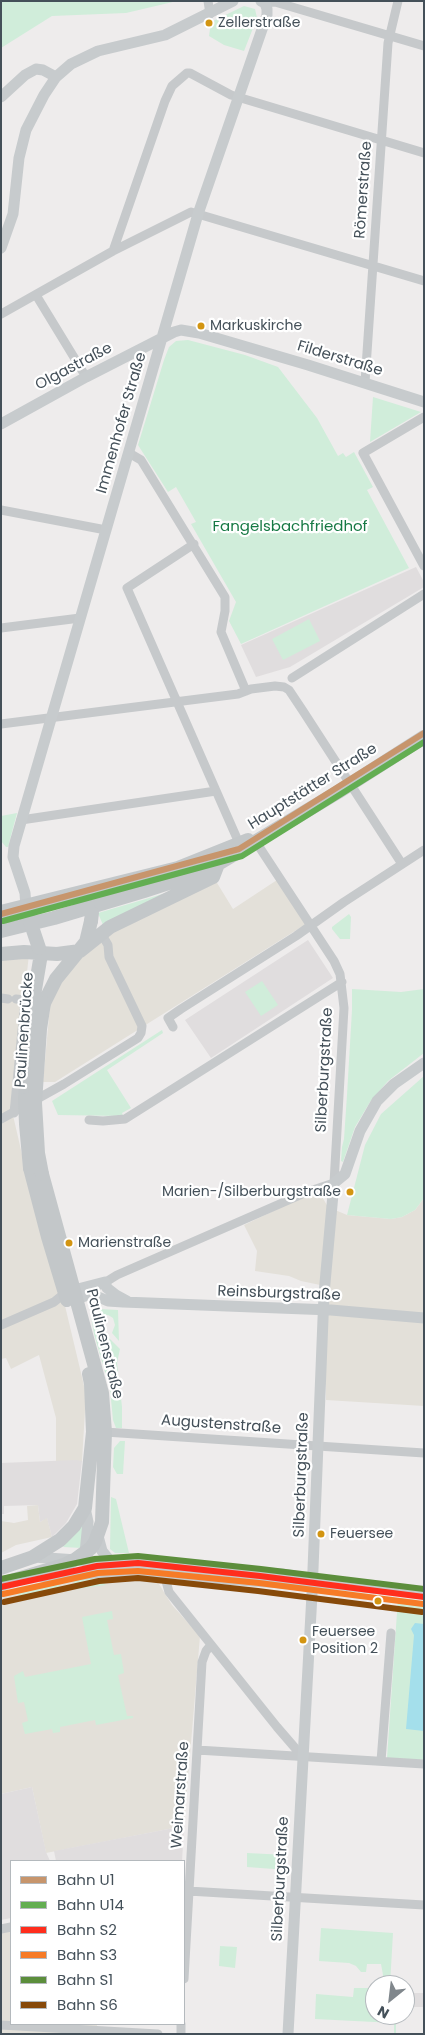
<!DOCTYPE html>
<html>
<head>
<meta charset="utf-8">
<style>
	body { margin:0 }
	#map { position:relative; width:425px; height:2035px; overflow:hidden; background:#eeecec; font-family:Poppins,sans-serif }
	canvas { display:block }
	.frame { position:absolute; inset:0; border:2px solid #445059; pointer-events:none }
	.legend { position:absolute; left:10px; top:1860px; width:175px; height:165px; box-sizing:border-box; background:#fff; border:1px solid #b4b9bd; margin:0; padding:6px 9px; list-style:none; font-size:15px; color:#445059 }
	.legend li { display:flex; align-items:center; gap:10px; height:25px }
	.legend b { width:25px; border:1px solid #b4b9bd }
	.north { position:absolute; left:365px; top:1975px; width:50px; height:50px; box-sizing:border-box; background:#fff; border:1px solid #b4b9bd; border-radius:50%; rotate:209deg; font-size:14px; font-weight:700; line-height:20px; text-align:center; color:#445059 }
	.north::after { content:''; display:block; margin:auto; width:18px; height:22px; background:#80878c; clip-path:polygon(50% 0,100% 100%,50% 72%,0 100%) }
</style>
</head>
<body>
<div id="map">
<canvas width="425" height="2035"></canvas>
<div class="frame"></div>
<ul class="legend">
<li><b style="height:6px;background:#c7956c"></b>Bahn U1</li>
<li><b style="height:6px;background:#63ae52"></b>Bahn U14</li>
<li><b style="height:6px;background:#ff2e1d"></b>Bahn S2</li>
<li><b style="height:6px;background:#f67b27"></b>Bahn S3</li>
<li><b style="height:6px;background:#5c8e3c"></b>Bahn S1</li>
<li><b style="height:6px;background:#874a0a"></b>Bahn S6</li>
</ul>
<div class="north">N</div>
</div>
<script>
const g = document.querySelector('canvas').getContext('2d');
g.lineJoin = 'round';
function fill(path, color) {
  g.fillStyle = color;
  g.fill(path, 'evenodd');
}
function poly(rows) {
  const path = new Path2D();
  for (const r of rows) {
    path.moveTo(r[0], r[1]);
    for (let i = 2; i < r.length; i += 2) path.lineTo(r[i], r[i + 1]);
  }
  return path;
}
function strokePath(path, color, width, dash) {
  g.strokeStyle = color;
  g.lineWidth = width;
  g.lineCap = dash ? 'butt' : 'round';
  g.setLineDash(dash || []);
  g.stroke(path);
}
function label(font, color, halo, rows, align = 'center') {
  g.font = font + ' Poppins,sans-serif';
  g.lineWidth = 4.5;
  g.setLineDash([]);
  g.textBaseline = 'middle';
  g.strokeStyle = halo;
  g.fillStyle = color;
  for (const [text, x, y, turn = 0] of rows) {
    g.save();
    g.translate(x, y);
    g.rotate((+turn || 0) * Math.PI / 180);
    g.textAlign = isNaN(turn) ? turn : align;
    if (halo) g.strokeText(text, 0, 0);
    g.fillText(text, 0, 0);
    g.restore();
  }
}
fill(poly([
	[214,878,233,909,277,880,306,924,55,1082,43,1082,50,1006,55,991,70,967,114,928],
	[29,954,12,1111,27,1176,61,1289,86,1394,82,1461,56,1461,56,1418,39,1355,11,1369,6,1358,1,1359,1,955],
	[318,1190,328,1207,347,1215,391,1219,402,1217,415,1210,424,1198,424,1406,326,1400,325,1286,301,1281,289,1276,255,1271,257,1251,244,1225],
	[38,1505,40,1522,47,1517,52,1537,16,1545,1,1553,1,1521,14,1523,28,1520,27,1506],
	[123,1575,157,1581,172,1605,200,1636,184,1826,46,1853,32,1787,1,1794,1,1594,70,1579],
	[11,1930,11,2024,97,2024,97,2034,1,2034,1,1932]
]), '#e3e0d9');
fill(poly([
	[416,567,424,582,424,587,290,667,256,677,241,645],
	[308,940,333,978,211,1058,185,1020],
	[76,1460,82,1461,77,1504,66,1523,52,1537,47,1518,40,1522,38,1505,4,1506,4,1514,1,1514,1,1463],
	[32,1787,46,1852,50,1861,11,1861,11,1918,1,1920,1,1794],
	[184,1826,182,1861,56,1861,54,1851],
	[405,1993,424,1993,424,2007,413,2007,412,2004,411,2007,405,2007]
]), '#e0ddde');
fill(poly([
	[1,1,177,1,126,13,52,16,1,48],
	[244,6,255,9,257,18,244,51,224,45,209,36,211,22],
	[188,340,245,355,278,367,317,418,338,456,343,453,346,457,354,452,373,487,367,490,409,568,241,644,229,621,236,602,191,524,196,522,176,487,168,492,138,445,164,360,169,347,176,341],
	[373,397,421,412,370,442],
	[309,619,320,641,283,660,272,639],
	[17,813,8,847,6,847,1,841,1,816],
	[173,891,103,925,98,913],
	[349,914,351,917,350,939,340,939,332,929,332,927],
	[262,981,278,1005,261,1016,245,992],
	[352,989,401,992,424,989,424,1053,388,1081,370,1102,355,1127,343,1162,341,1161,342,1147,344,1139,347,1095,352,1010],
	[162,1030,163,1033,107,1070,131,1108,122,1113,123,1116,58,1115,52,1101],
	[424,1076,424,1198,415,1210,402,1217,391,1219,347,1215,365,1145,381,1114],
	[99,1309,118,1310,119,1341,112,1333,115,1325,113,1318,108,1315,100,1316,97,1314],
	[93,1315,106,1335,120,1349,117,1363,122,1407,122,1428,116,1428,113,1420,110,1389,94,1334,91,1316],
	[120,1441,125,1441,123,1474,117,1474,113,1467,114,1448],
	[111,1497,116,1499,129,1553,115,1553,110,1549],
	[83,1522,82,1548,63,1547],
	[94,1577,106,1585,77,1589,73,1581,73,1579],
	[60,1581,59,1592,20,1599,17,1590],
	[398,1598,424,1601,424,1760,387,1758],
	[112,1611,113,1619,107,1620,114,1655,121,1654,124,1673,118,1675,127,1716,133,1716,133,1718,96,1725,95,1720,60,1727,60,1732,53,1733,52,1729,25,1734,22,1723,28,1721,24,1702,18,1703,14,1676,23,1671,25,1677,91,1664,82,1617],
	[247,1853,287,1855,287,1870,247,1867],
	[321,1928,393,1933,390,1985,381,1985,383,1975,381,1964,367,1964,366,1972,361,1972,356,1966,349,1963,319,1961],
	[220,1946,237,1947,235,1968,219,1966],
	[354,1988,374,1988,375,2015,390,2015,396,2023,396,2034,394,2034,394,2023,315,2019,316,1994,353,1997]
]), '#d0edda');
fill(poly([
	[415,1623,424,1624,424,1731,406,1729,414,1635,411,1629]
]), '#a4dfeb');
strokePath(poly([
	[208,1,210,14],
	[265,3,275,2,424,46],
	[113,251,165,101,172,86,187,73,190,73,231,95,424,153],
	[36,295,86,377],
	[1,314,113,251,191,212,424,281],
	[365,382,388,43,398,1],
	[424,417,363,453,424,566],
	[129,453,141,460,225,597,225,611,221,632,246,691],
	[1,510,106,530],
	[194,544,127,588,239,843],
	[1,628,80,618],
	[292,678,424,594],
	[1,724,238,694,251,689,275,686,284,687,289,690,303,711,402,864],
	[21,820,216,791],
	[1,998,8,999],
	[173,1027,168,1018,181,1009,296,936,344,902,424,850],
	[14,1113,25,1000,16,999],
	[1,1119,64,1084,138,1038,141,1033,142,1026,109,957,108,945,101,933],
	[89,1120,103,1121,125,1119,342,982],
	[101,1285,117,1275,307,1192,334,1183,344,1008,340,974,334,961,256,842],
	[1,1325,54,1302,65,1293],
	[105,1432,424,1453],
	[167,1575,166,1581,169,1592,277,1727,302,1756],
	[197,1750,424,1764],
	[381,1761,391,1633],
	[188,1891,424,1905],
	[1,1929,11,1927],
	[184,1979,202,1662,206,1651,211,1645],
	[1,2025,158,2034],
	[181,2034,181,2024]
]), '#c6c9cb', 9);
strokePath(poly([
	[1,97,25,75,36,69,43,70,56,77],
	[1,248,13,214,19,158,26,130,44,95,56,77,71,64,98,51,165,35,233,1],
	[1,424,86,377,174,332,181,330,199,333,308,365,424,402],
	[26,907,25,893,13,857,14,846,198,214,267,15,267,9,265,3,261,1],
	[69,1296,76,1299,91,1294,108,1301,123,1302,331,1310,424,1318],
	[70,1298,74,1290,105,1282,107,1288,116,1295,127,1301],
	[85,1508,88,1522,85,1553,88,1558],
	[98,1536,102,1551,111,1562],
	[33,1557,282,1574,300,1577,312,1582,424,1593],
	[33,1575,51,1578,93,1573,123,1572,296,1584,311,1582],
	[288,2034,312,1594,324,1294,334,1183,345,1174,360,1131,377,1101,394,1084,424,1063]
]), '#c7cbcd', 11);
strokePath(poly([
	[1,912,178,868,248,840],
	[1,931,54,918,144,891,193,875,218,864,338,792,424,737],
	[1,954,24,952,57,954,80,951,110,927,213,877,218,864],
	[44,1003,56,979,86,942,91,921],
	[25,1100,30,1019,41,954],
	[30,1168,48,1237,67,1300],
	[1,1568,33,1557,60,1540,74,1526,85,1508,93,1432,91,1384,89,1374],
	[1,1584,64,1565,76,1559,91,1548,95,1542,102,1522,105,1432,102,1393,42,1174]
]), '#c3c7c9', 14);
strokePath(poly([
	[77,899,92,913,91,921],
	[27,912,39,948],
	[25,1100,26,1124,30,1168],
	[42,1174,38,1153,35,1103,40,1029,44,1003]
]), '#c3c7c9', 14);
strokePath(poly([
	[1,914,239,849,424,733]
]), '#c7956c', 6);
strokePath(poly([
	[3,921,242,856,424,742]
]), '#63ae52', 6);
strokePath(poly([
	[1,1587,97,1566,138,1563,260,1576,424,1597]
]), '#ff2e1d', 6);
strokePath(poly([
	[3,1594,98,1573,138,1571,259,1583,423,1604]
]), '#f67b27', 6);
strokePath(poly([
	[1,1579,95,1559,138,1556,261,1569,424,1589]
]), '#5c8e3c', 6);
strokePath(poly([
	[4,1602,99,1581,138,1578,258,1591,422,1612]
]), '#874a0a', 6);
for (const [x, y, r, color] of [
	[209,23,4.5,"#d39512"],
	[201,326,4.5,"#d39512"],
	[350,1192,4.5,"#d39512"],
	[69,1243,4.5,"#d39512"],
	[321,1534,4.5,"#d39512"],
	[378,1601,4.5,"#d39512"],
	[303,1640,4.5,"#d39512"]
]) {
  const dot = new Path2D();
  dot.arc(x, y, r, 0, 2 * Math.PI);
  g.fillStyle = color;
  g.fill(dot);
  strokePath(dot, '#fff', 2);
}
label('14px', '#445059', '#fff', [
	["Zellerstraße",218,23],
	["Markuskirche",210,326],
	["Marien-/Silberburgstraße",341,1192,"right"],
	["Marienstraße",78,1243],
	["Feuersee",330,1534],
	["Feuersee",312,1632],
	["Position 2",312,1649]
], 'left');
label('15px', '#445059', '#fff', [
	["Römerstraße",364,190,-86],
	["Filderstraße",340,359,17],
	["Olgastraße",74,367,-28],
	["Immenhofer Straße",122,423,-74],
	["Hauptstätter Straße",313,787,-32],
	["Paulinenbrücke",25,1030,-86],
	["Silberburgstraße",325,1070,-87],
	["Reinsburgstraße",279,1294,2],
	["Paulinenstraße",104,1344,76],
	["Augustenstraße",221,1425,4],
	["Silberburgstraße",302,1475,-88],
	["Weimarstraße",181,1795,-86],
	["Silberburgstraße",281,1879,-87]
]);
label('15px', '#167944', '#fff', [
	["Fangelsbachfriedhof",290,527]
]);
</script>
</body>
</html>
